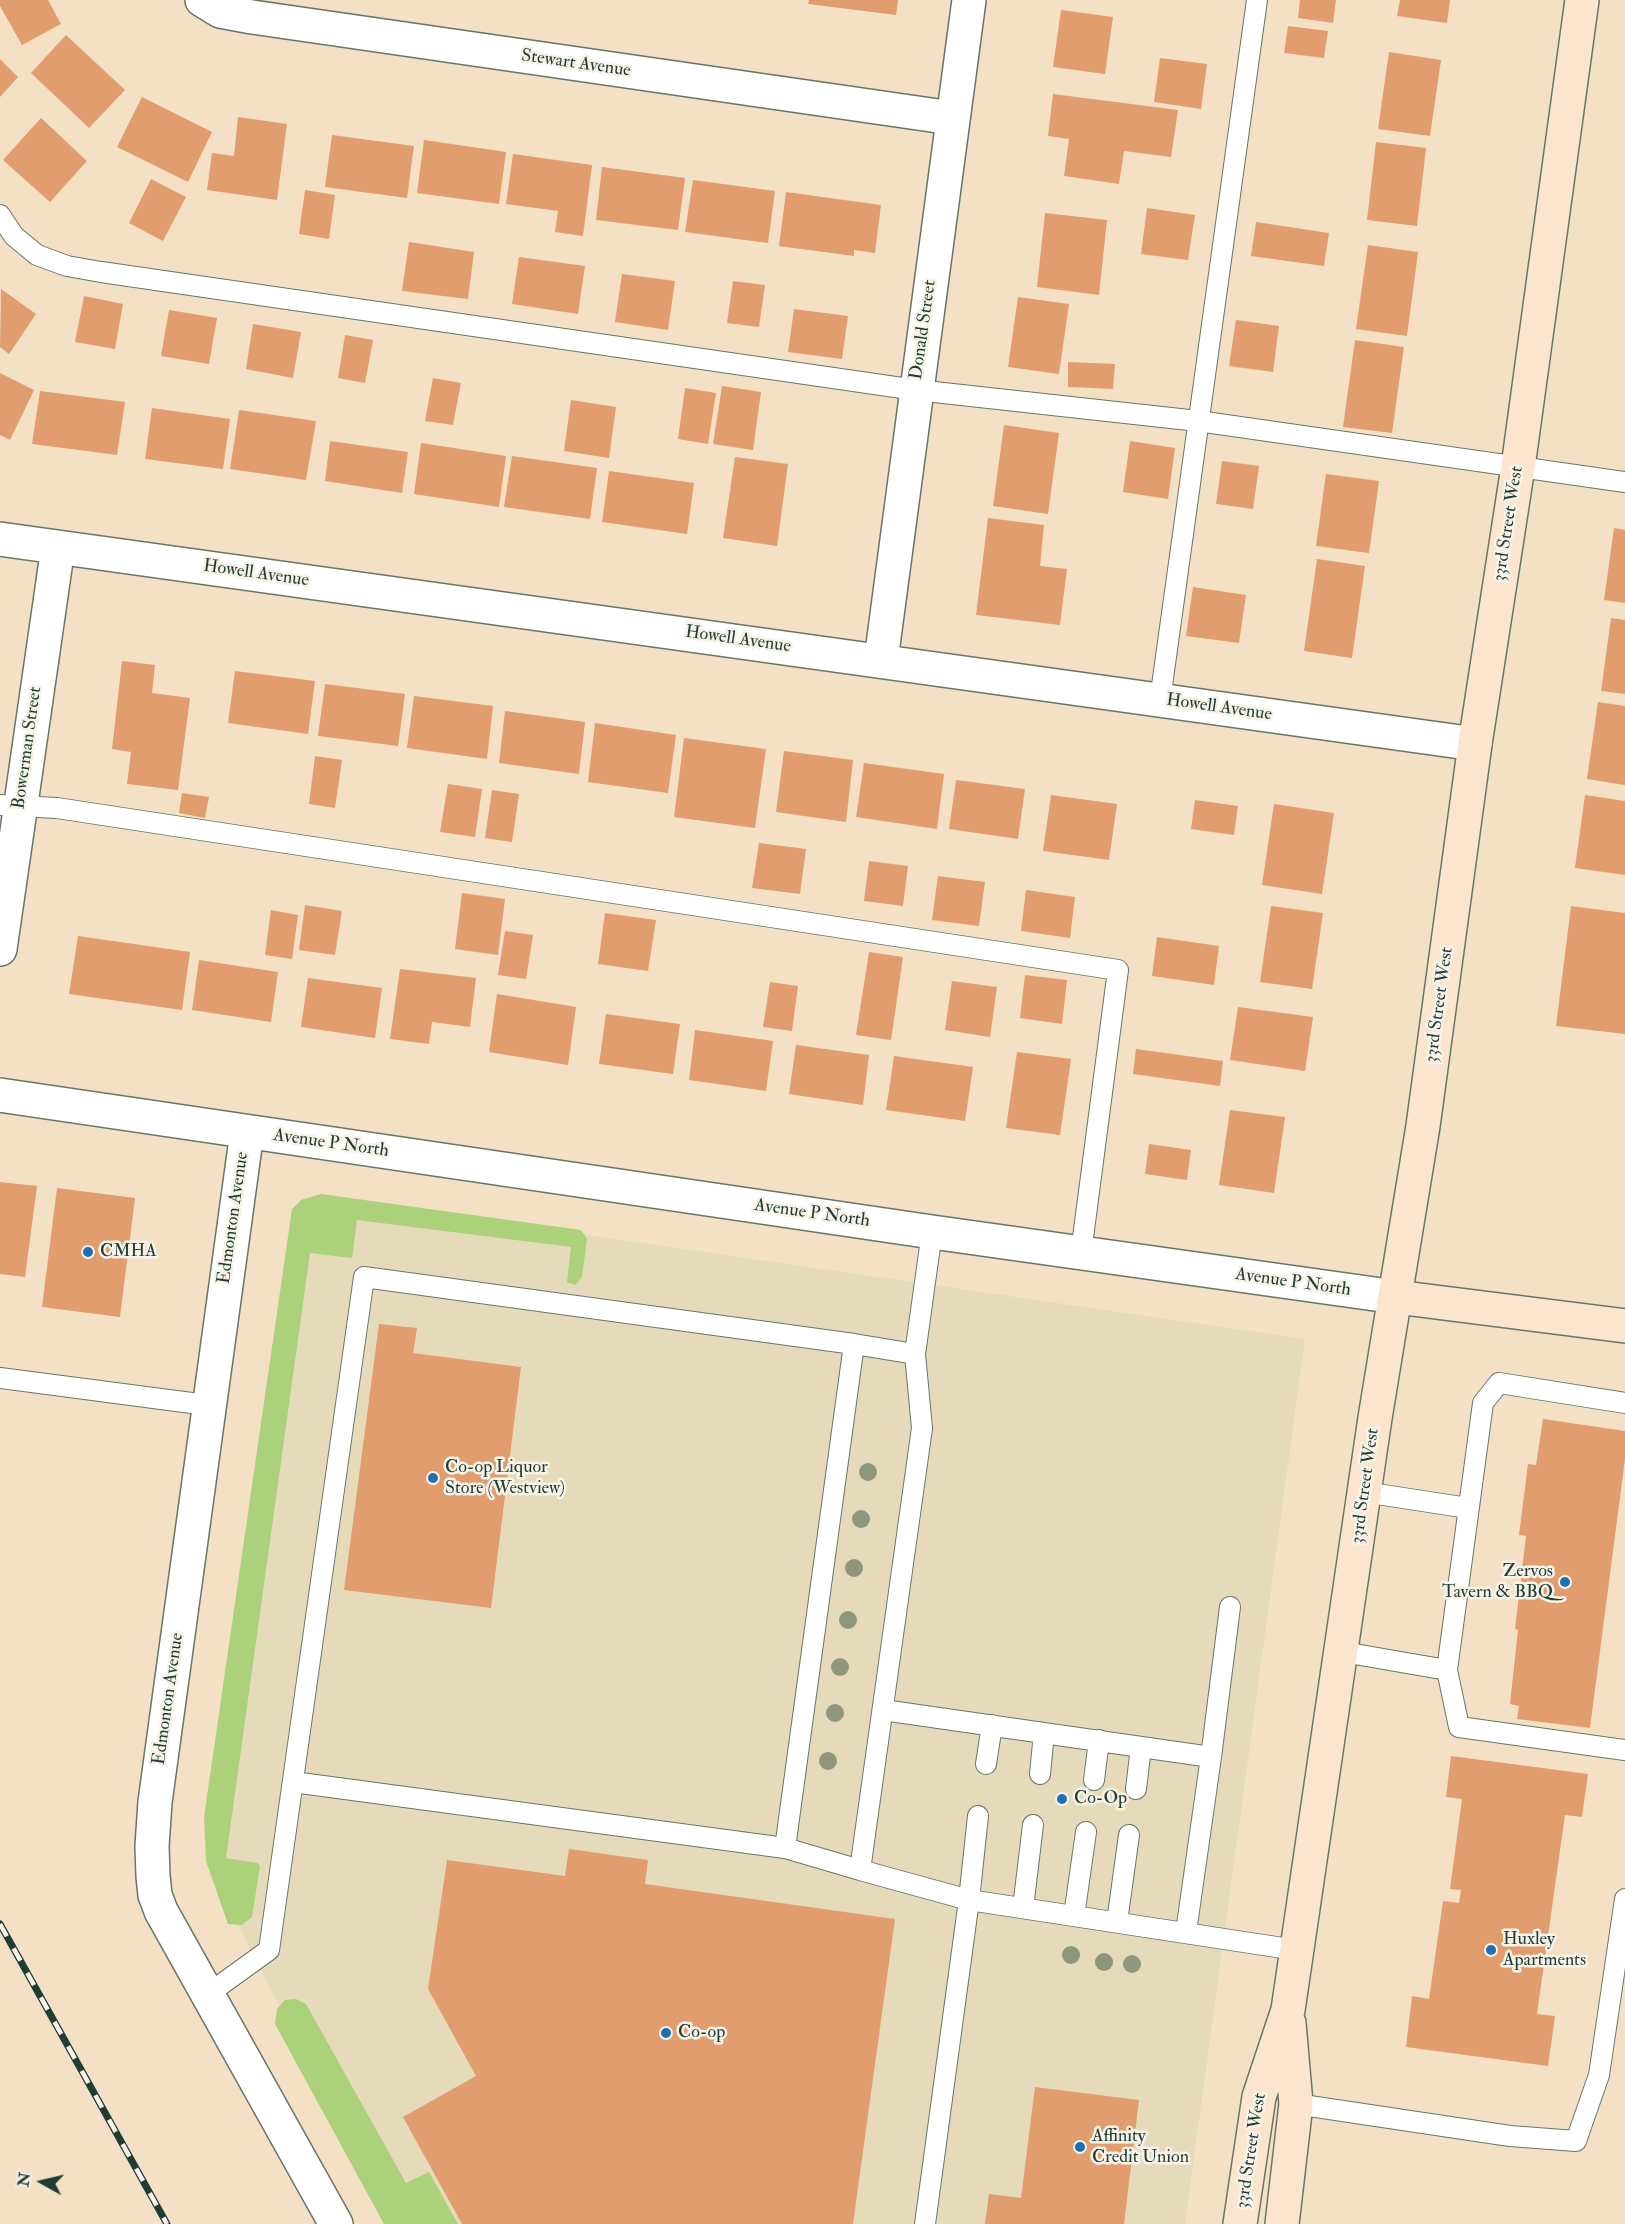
<!DOCTYPE html>
<html>
<head>
<meta charset="utf-8">
<style>
	body { margin:0 }
	#map { position:relative; width:1625px; height:2224px; overflow:hidden; background:#f3e0c5; font-family:"IM FELL Double Pica",serif }
	canvas { display:block }
	.north { position:absolute; left:12px; top:2152px; width:60px; height:60px; -webkit-text-stroke:4px #f7f3e8; paint-order:stroke; rotate:278deg; font-size:16px; font-weight:700; line-height:24px; text-align:center; color:#1f3d34 }
	.north::after { content:''; display:block; margin:auto; width:21px; height:27px; background:#1f3d34; clip-path:polygon(50% 0,100% 100%,50% 72%,0 100%) }
</style>
</head>
<body>
<div id="map">
<canvas width="1625" height="2224"></canvas>
<div class="north">N</div>
</div>
<script>
const g = document.querySelector('canvas').getContext('2d');
g.lineJoin = 'round';
function fill(path, color) {
  g.fillStyle = color;
  g.fill(path, 'evenodd');
}
function poly(rows) {
  const path = new Path2D();
  for (const r of rows) {
    path.moveTo(r[0], r[1]);
    for (let i = 2; i < r.length; i += 2) path.lineTo(r[i], r[i + 1]);
  }
  return path;
}
function strokePath(path, color, width, dash) {
  g.strokeStyle = color;
  g.lineWidth = width;
  g.lineCap = dash ? 'butt' : 'round';
  g.setLineDash(dash || []);
  g.stroke(path);
}
function label(font, color, halo, rows, align = 'center') {
  g.font = font + ' "IM FELL Double Pica",serif';
  g.lineWidth = 5;
  g.setLineDash([]);
  g.textBaseline = 'middle';
  g.strokeStyle = halo;
  g.fillStyle = color;
  for (const [text, x, y, turn = 0] of rows) {
    g.save();
    g.translate(x, y);
    g.rotate((+turn || 0) * Math.PI / 180);
    g.textAlign = isNaN(turn) ? turn : align;
    if (halo) g.strokeText(text, 0, 0);
    g.fillText(text, 0, 0);
    g.restore();
  }
}
fill(poly([
	[325,1197,1305,1339,1185,2224,391,2224,211,1872,293,1219]
]), '#e5dbba');
fill(poly([
	[321,1194,581,1230,587,1239,582,1277,575,1285,567,1282,571,1247,357,1220,352,1258,310,1253,226,1858,257,1863,260,1866,252,1917,242,1925,228,1924,206,1861,204,1817,292,1209,301,1200],
	[296,1999,306,2004,406,2183,429,2172,458,2224,384,2224,275,2024,277,2009,285,2000]
]), '#abd17b');
fill(poly([
	[0,0,48,0,61,24,22,45,0,6],
	[809,0,898,0,896,15,808,4],
	[1300,0,1336,0,1333,23,1298,18],
	[1400,0,1450,0,1447,23,1397,16],
	[1061,10,1113,17,1105,74,1053,67],
	[1288,26,1328,31,1324,58,1284,53],
	[66,35,125,90,89,128,31,73],
	[1389,52,1441,60,1430,136,1378,129],
	[1160,58,1207,64,1201,109,1154,102],
	[0,59,18,77,0,97],
	[1053,94,1178,110,1171,157,1124,151,1119,184,1064,176,1069,139,1048,136],
	[142,97,212,132,188,182,117,147],
	[238,117,287,124,277,200,207,190,212,153,234,156],
	[41,118,87,161,50,202,3,160],
	[332,135,414,146,407,198,325,187],
	[424,140,506,152,499,204,417,193],
	[1376,142,1426,148,1417,226,1367,220],
	[513,154,592,165,583,236,555,232,558,211,506,204],
	[602,167,685,178,678,230,596,220],
	[151,179,186,197,163,241,129,223],
	[693,180,775,191,768,243,685,232],
	[305,190,335,195,329,239,299,234],
	[786,192,881,205,875,253,854,250,854,256,779,246],
	[1147,208,1195,215,1188,260,1141,254],
	[1045,213,1107,220,1099,295,1037,287],
	[1256,222,1329,233,1324,266,1251,256],
	[409,242,474,252,468,299,402,291],
	[1368,245,1418,252,1407,336,1356,329],
	[519,257,585,266,578,314,512,304],
	[622,274,675,281,668,330,615,322],
	[733,281,765,285,759,327,727,323],
	[1,289,36,314,9,354,0,347],
	[84,296,123,304,115,349,75,342],
	[1018,297,1069,304,1059,374,1008,367],
	[794,309,848,316,842,359,788,352],
	[169,310,217,318,209,364,161,356],
	[1236,320,1279,326,1273,372,1229,366],
	[253,324,301,332,293,378,246,369],
	[345,335,373,340,365,383,338,378],
	[1355,340,1404,347,1392,433,1343,427],
	[1068,362,1115,364,1113,389,1068,387],
	[0,373,34,390,10,440,0,435],
	[433,378,461,383,453,425,425,421],
	[722,386,761,392,753,450,713,444],
	[685,388,716,393,708,444,678,439],
	[40,391,125,402,117,455,32,444],
	[571,400,616,407,609,458,564,451],
	[152,408,230,419,223,469,145,459],
	[239,410,316,421,306,480,230,469],
	[1004,425,1059,433,1048,514,993,506],
	[330,441,408,452,402,493,325,481],
	[1130,441,1175,448,1168,499,1123,492],
	[421,443,506,456,499,507,414,494],
	[512,456,597,468,590,519,504,507],
	[735,457,788,464,777,546,723,538],
	[1222,461,1259,466,1253,509,1216,504],
	[609,471,694,483,687,534,602,522],
	[1326,474,1379,481,1369,553,1316,546],
	[988,518,1044,525,1040,566,1067,569,1060,625,976,615],
	[1614,528,1625,530,1625,603,1604,600],
	[1317,559,1365,566,1352,658,1304,651],
	[1193,587,1246,595,1239,643,1186,636],
	[1611,618,1625,620,1625,694,1601,691],
	[122,661,155,665,152,693,190,698,178,790,127,784,131,752,112,749],
	[235,671,315,681,308,734,228,723],
	[325,684,405,694,398,746,318,736],
	[414,696,493,706,487,759,407,748],
	[1598,702,1625,706,1625,785,1587,779],
	[505,711,585,722,579,774,499,763],
	[595,723,676,735,668,793,588,782],
	[684,738,766,749,755,828,674,817],
	[784,751,853,760,846,822,776,812],
	[315,756,342,760,335,808,309,804],
	[864,763,944,774,937,829,856,817],
	[956,780,1025,789,1018,839,949,829],
	[448,784,482,789,475,837,440,832],
	[492,790,519,794,512,842,485,838],
	[182,793,209,797,205,818,179,813],
	[1051,795,1117,804,1109,860,1043,851],
	[1585,795,1625,801,1625,875,1575,868],
	[1195,800,1238,806,1234,835,1191,829],
	[1274,804,1334,813,1322,894,1262,885],
	[759,843,806,849,800,894,752,888],
	[869,861,908,866,903,906,864,901],
	[938,876,985,882,979,926,932,920],
	[1026,890,1075,897,1070,938,1021,931],
	[462,893,505,899,498,955,455,949],
	[305,905,342,911,335,955,299,950],
	[1271,906,1323,913,1312,989,1260,982],
	[1571,906,1625,913,1625,1034,1556,1026],
	[271,910,298,915,292,959,265,955],
	[605,913,656,920,648,971,598,964],
	[505,931,533,935,526,979,498,975],
	[78,936,190,952,182,1010,69,994],
	[1157,937,1219,946,1214,985,1152,976],
	[869,952,903,957,891,1040,856,1035],
	[199,960,278,972,271,1022,192,1010],
	[400,969,476,978,470,1027,432,1022,429,1044,390,1039],
	[1025,975,1067,980,1062,1024,1020,1018],
	[308,978,382,988,375,1038,301,1027],
	[952,981,997,987,990,1037,945,1030],
	[770,982,798,986,792,1031,763,1027],
	[497,994,576,1007,568,1065,489,1052],
	[1238,1007,1313,1017,1305,1071,1230,1060],
	[606,1014,680,1024,673,1074,599,1064],
	[695,1030,773,1041,766,1091,689,1080],
	[796,1045,869,1055,863,1105,789,1094],
	[1136,1049,1223,1061,1220,1086,1133,1074],
	[1017,1052,1071,1059,1060,1135,1006,1128],
	[894,1056,973,1067,965,1121,886,1110],
	[1230,1110,1285,1117,1274,1193,1219,1185],
	[1149,1144,1191,1150,1187,1180,1145,1174],
	[0,1182,37,1186,25,1277,0,1274],
	[57,1188,135,1198,120,1317,42,1307],
	[379,1324,417,1328,413,1353,521,1367,491,1608,344,1590],
	[1543,1419,1625,1431,1625,1459,1590,1728,1517,1719,1519,1706,1510,1704,1518,1630,1515,1629,1526,1536,1519,1535,1528,1464,1536,1465],
	[1451,1756,1588,1774,1582,1817,1565,1815,1537,2014,1555,2016,1548,2066,1406,2047,1412,1996,1429,1999,1443,1901,1459,1903,1461,1890,1450,1889,1462,1799,1446,1797],
	[569,1849,648,1860,645,1884,895,1919,853,2224,462,2224,403,2117,476,2076,428,1989,447,1860,565,1876],
	[1035,2087,1139,2100,1124,2224,985,2224,989,2194,1021,2198]
]), '#e19d6e');
const lane = poly([
	[0,215,14,236,37,255,67,266,101,272,916,390,1198,421,1625,482],
	[1160,700,1257,0],
	[0,805,57,808,1118,970,1081,1253],
	[854,1344,915,1354,922,1428,860,1870,969,1900,978,1816],
	[915,1354,932,1232],
	[0,1378,207,1405],
	[1364,1492,1468,1508],
	[1343,1652,1447,1670,1459,1727,1625,1750],
	[1447,1670,1483,1403,1499,1383,1625,1403],
	[883,1710,1211,1757,1186,1932],
	[1211,1757,1230,1607],
	[986,1764,992,1725],
	[1040,1774,1044,1733],
	[1094,1780,1099,1740],
	[1136,1789,1141,1747],
	[785,1848,860,1870],
	[1023,1908,1033,1825],
	[1074,1916,1086,1832],
	[1117,1922,1129,1835],
	[208,1994,269,1950,364,1277,854,1344,785,1848,293,1782],
	[1296,2104,1510,2136,1576,2141,1599,2075,1625,1899],
	[925,2224,969,1900,1296,1950]
]);
const street = poly([
	[202,0,220,11,252,17,952,118],
	[0,539,1475,744],
	[881,660,969,0],
	[0,949,58,547],
	[0,1095,932,1232,1396,1297],
	[247,1132,155,1802,152,1846,153,1876,155,1895,161,1911,336,2224]
]);
const secondary = poly([
	[1396,1297,1625,1326],
	[1240,2224,1259,2097,1288,2010,1375,1418,1423,1126,1475,744,1518,467,1582,0],
	[1282,2224,1296,2104,1289,2023]
]);
strokePath(lane, '#697667', 22);
strokePath(street, '#697667', 36);
strokePath(secondary, '#697667', 36);
strokePath(lane, '#fff', 20);
strokePath(street, '#fff', 33);
strokePath(secondary, '#fbe5cf', 33);
const rail = poly([
	[0,1924,167,2224]
]);
strokePath(rail, '#1f3d34', 7);
strokePath(rail, '#f7f3e8', 4.5, [14]);
g.fillStyle = '#8e977d';
for (const [x, y] of [
	[868,1472],
	[861,1519],
	[854,1568],
	[848,1620],
	[840,1667],
	[835,1713],
	[828,1761],
	[1071,1955],
	[1104,1962],
	[1132,1964]
]) {
  g.beginPath();
  g.arc(x, y, 9, 0, 2 * Math.PI);
  g.fill();
}
for (const [x, y, r, color] of [
	[88,1252,6,"#1f6fb2"],
	[433,1478,6,"#1f6fb2"],
	[1565,1582,6,"#1f6fb2"],
	[1062,1799,6,"#1f6fb2"],
	[1491,1950,6,"#1f6fb2"],
	[666,2033,6,"#1f6fb2"],
	[1080,2147,6,"#1f6fb2"]
]) {
  const dot = new Path2D();
  dot.arc(x, y, r, 0, 2 * Math.PI);
  g.fillStyle = color;
  g.fill(dot);
  strokePath(dot, '#f7f3e8', 2);
}
label('18px', '#1f3d34', '#f7f3e8', [
	["Stewart Avenue",576,64,8],
	["Donald Street",924,330,-82],
	["33rd Street West",1509,524,-81],
	["Howell Avenue",256,574,8],
	["Howell Avenue",738,640,8],
	["Howell Avenue",1219,708,8],
	["Bowerman Street",28,748,-82],
	["33rd Street West",1440,1005,-82],
	["Avenue P North",331,1144,8],
	["Avenue P North",812,1214,8],
	["Edmonton Avenue",234,1218,-82],
	["Avenue P North",1293,1283,8],
	["33rd Street West",1366,1486,-82],
	["Edmonton Avenue",169,1699,-82],
	["33rd Street West",1252,2151,-81]
]);
label('18px', '#1f3d34', '#f7f3e8', [
	["CMHA",100,1252],
	["Co-op Liquor",445,1468],
	["Store (Westview)",445,1489],
	["Zervos",1553,1572,"right"],
	["Tavern & BBQ",1553,1593,"right"],
	["Co-Op",1074,1799],
	["Huxley",1503,1940],
	["Apartments",1503,1961],
	["Co-op",678,2033],
	["Affinity",1092,2137],
	["Credit Union",1092,2158]
], 'left');
</script>
</body>
</html>
